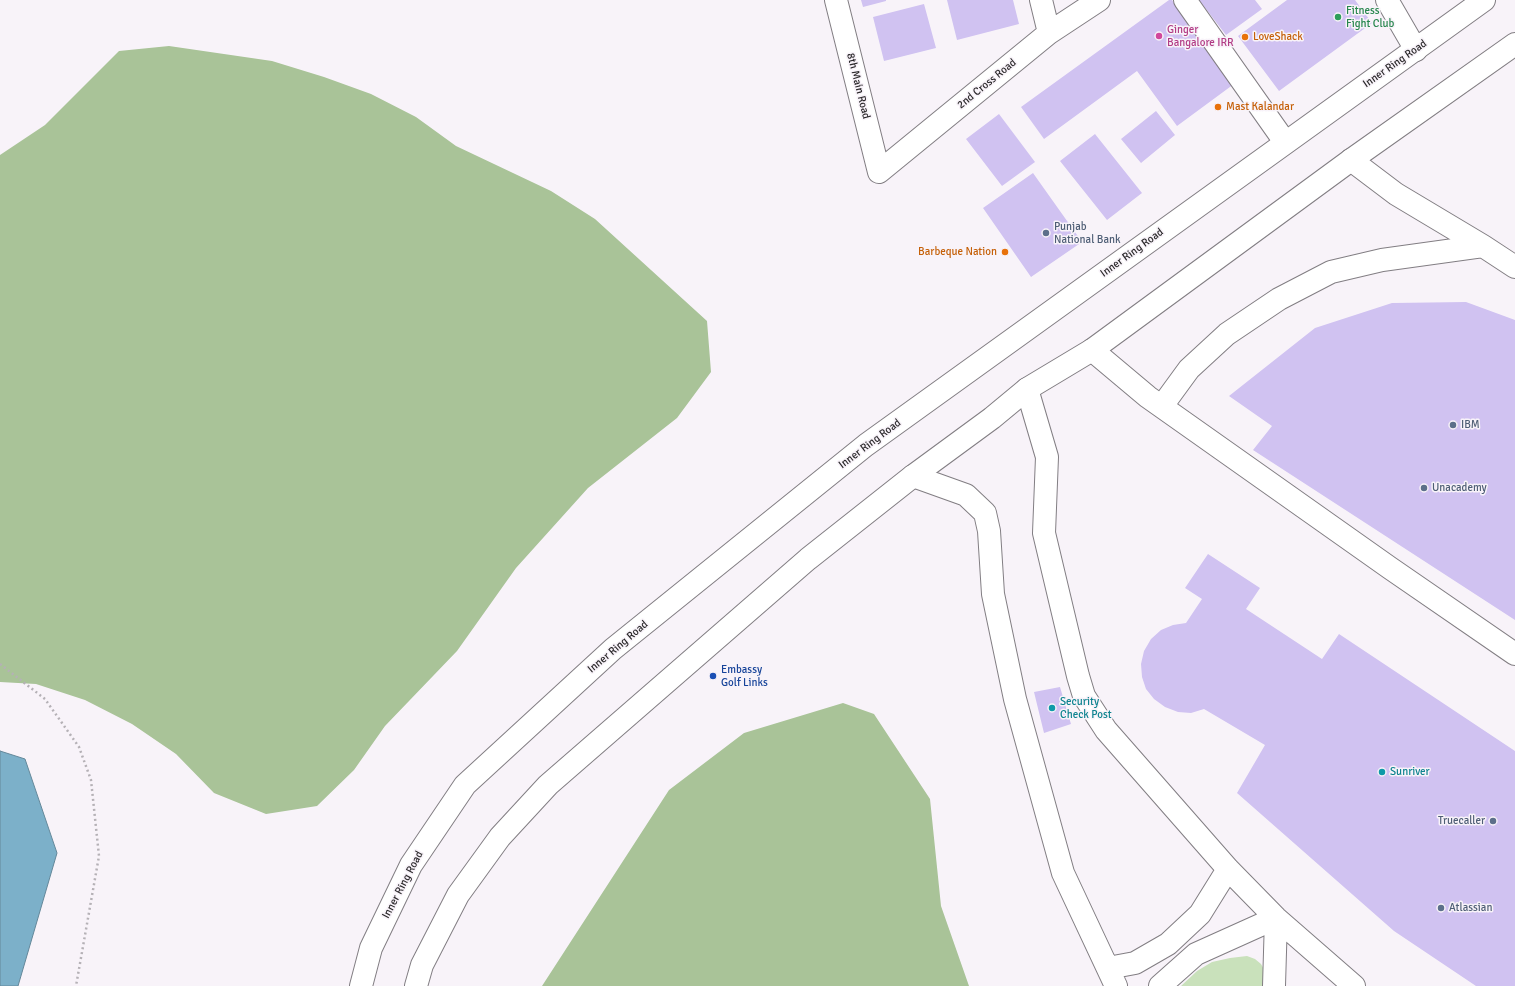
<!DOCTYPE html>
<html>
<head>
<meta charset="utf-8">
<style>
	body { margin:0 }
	canvas { display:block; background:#f8f3f9 }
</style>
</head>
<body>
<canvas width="1515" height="986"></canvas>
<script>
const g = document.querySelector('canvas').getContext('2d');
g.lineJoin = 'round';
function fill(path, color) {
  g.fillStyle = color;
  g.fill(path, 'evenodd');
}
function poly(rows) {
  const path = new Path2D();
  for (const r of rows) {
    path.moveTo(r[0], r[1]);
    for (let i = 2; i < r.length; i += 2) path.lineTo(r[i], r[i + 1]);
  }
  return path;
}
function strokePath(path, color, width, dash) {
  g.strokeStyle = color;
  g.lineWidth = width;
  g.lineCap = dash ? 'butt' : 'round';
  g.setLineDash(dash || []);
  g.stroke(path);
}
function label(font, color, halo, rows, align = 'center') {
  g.font = font + ' Signika,sans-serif';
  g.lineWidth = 3;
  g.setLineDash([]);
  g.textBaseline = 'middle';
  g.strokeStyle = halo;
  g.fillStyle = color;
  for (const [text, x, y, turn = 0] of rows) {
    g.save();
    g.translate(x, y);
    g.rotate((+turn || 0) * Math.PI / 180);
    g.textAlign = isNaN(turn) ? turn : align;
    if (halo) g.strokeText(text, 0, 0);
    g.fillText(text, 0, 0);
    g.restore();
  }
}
fill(poly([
	[1247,956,1255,959,1261,964,1265,971,1265,986,1181,986,1197,971,1212,962,1230,958]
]), '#c9e1bb');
fill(poly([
	[169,46,272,61,324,77,371,94,416,117,456,146,551,191,595,219,707,321,711,372,677,418,588,488,516,568,457,651,385,726,354,770,317,806,266,814,214,793,176,754,132,724,85,700,36,684,0,682,0,155,45,125,119,51],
	[843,703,874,714,930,799,941,906,969,986,542,986,669,790,744,733]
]), '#a9c398');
const water = poly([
	[0,751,25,759,57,853,18,986,0,986,0,751]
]);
fill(water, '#7cb0c9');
strokePath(water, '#64889a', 1);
fill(poly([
	[861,0,886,0,886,1,863,7],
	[947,0,1013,0,1019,24,957,40],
	[1169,0,1172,0,1234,84,1177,126,1137,71,1044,139,1021,107],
	[1199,0,1255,0,1262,9,1226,35],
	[1287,0,1355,0,1372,23,1279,91,1238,36],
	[924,4,936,48,884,61,873,17],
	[1156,111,1175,135,1141,163,1121,139],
	[999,114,1035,162,1002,186,966,139],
	[1095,134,1142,193,1107,220,1060,161],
	[1033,173,1082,242,1031,277,983,208],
	[1466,302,1515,320,1515,620,1253,450,1272,426,1229,396,1315,328,1392,303],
	[1208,554,1260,588,1246,609,1322,659,1339,634,1515,751,1515,986,1476,986,1394,931,1237,793,1265,745,1204,709,1191,713,1178,712,1165,707,1154,699,1146,689,1142,677,1141,664,1144,651,1151,639,1161,630,1173,625,1186,623,1202,599,1185,588],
	[1060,687,1071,724,1044,733,1034,692]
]), '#d0c2f1');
const minor = poly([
	[836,0,879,172,1049,33,1099,0],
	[1041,0,1049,33],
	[1185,0,1285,142],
	[1387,0,1416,50],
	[1351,160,1396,194,1483,246,1515,267],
	[1092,350,1148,397,1390,568,1515,654],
	[1027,389,1047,457,1044,533,1078,676,1084,696,1106,730,1228,869,1276,918,1354,986],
	[1162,406,1189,369,1227,334,1279,299,1331,272,1382,260,1483,246],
	[913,476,966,495,985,513,989,531,993,594,1015,699,1063,873,1116,986],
	[1108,968,1135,963,1168,944,1200,914,1228,869],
	[1160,986,1196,954,1276,918,1274,986]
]);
const major = poly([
	[361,986,371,948,411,865,465,785,613,649,866,445,1484,0],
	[416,986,422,965,458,895,500,837,548,785,808,559,913,476,992,418,1027,389,1092,350,1351,160,1515,44]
]);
strokePath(minor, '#827e83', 24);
strokePath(major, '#827e83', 24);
strokePath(poly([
	[0,664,45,699,79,747,91,780,99,856,76,986]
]), '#b5b1b6', 2.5, [2, 3]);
strokePath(minor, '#fff', 22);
strokePath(major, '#fff', 22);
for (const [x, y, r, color] of [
	[1338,17,4,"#2e9e5b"],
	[1159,36,4,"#d1479c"],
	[1245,37,4,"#e8710a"],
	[1218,107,4,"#e8710a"],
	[1046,233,4,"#5c6f8a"],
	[1005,252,4,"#e8710a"],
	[1453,425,4,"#5c6f8a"],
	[1424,488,4,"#5c6f8a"],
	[713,676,4,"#1a4fb4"],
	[1052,708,4,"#0f9aa8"],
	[1382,772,4,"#0f9aa8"],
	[1493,821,4,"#5c6f8a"],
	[1441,908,4,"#5c6f8a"]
]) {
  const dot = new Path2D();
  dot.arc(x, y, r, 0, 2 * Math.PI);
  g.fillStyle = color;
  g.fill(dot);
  strokePath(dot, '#f8f3f9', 1.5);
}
label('11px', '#27864d', '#f8f3f9', [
	["Fitness",1346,11],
	["Fight Club",1346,24]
], 'left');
label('11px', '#b23c85', '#f8f3f9', [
	["Ginger",1167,30],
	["Bangalore IRR",1167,43]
], 'left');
label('11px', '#c56008', '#f8f3f9', [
	["LoveShack",1253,37],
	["Mast Kalandar",1226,107],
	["Barbeque Nation",997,252,"right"]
], 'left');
label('11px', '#2b292b', '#f8f3f9', [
	["Inner Ring Road",1395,64,-35],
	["2nd Cross Road",987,84,-39],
	["8th Main Road",858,86,76],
	["Inner Ring Road",1132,253,-36],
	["Inner Ring Road",870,444,-37],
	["Inner Ring Road",618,647,-40],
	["Inner Ring Road",403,885,-62]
]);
label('11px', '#4e5e75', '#f8f3f9', [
	["Punjab",1054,227],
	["National Bank",1054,240],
	["IBM",1461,425],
	["Unacademy",1432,488],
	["Truecaller",1485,821,"right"],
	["Atlassian",1449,908]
], 'left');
label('11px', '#164399', '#f8f3f9', [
	["Embassy",721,670],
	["Golf Links",721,683]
], 'left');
label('11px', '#0d838f', '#f8f3f9', [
	["Security",1060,702],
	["Check Post",1060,715],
	["Sunriver",1390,772]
], 'left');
</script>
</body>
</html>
